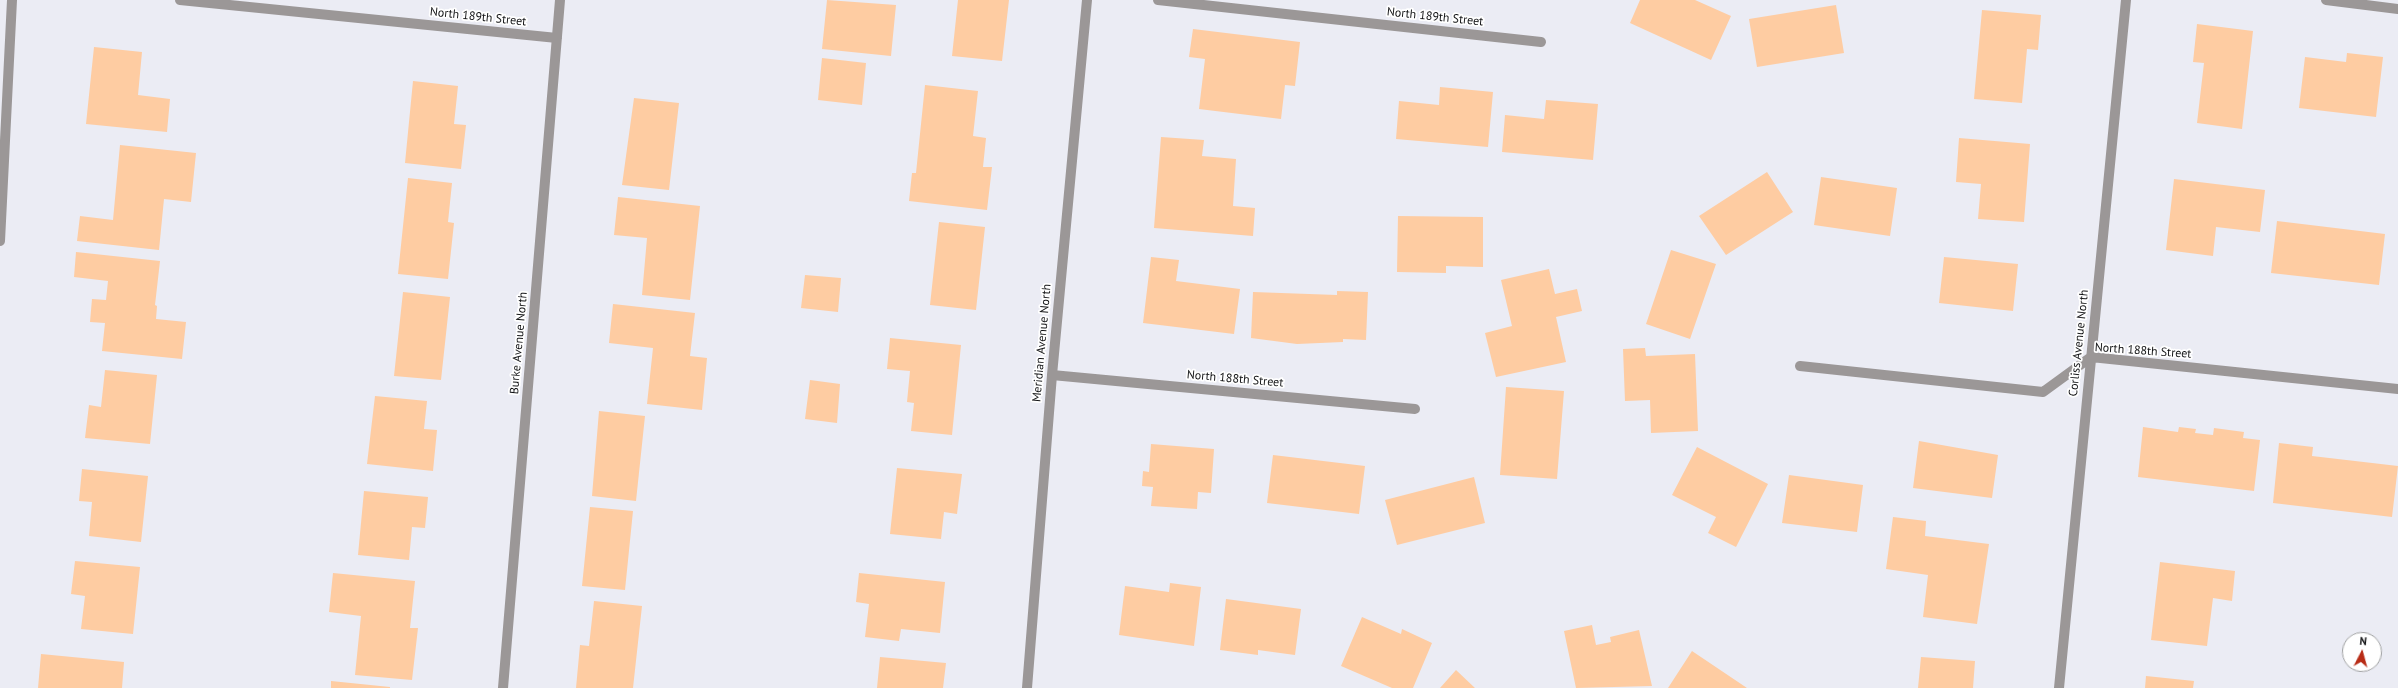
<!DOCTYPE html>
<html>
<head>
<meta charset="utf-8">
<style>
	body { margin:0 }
	#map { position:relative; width:2398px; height:688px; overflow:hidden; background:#ebecf4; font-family:"PT Sans",sans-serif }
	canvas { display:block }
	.north { position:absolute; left:2342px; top:632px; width:40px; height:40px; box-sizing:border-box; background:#fff; border:1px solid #9fa0a1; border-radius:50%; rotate:6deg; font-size:11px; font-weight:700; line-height:16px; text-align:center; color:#101113 }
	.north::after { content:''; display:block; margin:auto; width:14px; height:18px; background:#b82c16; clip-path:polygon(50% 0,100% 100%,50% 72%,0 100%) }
</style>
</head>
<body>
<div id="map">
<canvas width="2398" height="688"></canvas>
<div class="north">N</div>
</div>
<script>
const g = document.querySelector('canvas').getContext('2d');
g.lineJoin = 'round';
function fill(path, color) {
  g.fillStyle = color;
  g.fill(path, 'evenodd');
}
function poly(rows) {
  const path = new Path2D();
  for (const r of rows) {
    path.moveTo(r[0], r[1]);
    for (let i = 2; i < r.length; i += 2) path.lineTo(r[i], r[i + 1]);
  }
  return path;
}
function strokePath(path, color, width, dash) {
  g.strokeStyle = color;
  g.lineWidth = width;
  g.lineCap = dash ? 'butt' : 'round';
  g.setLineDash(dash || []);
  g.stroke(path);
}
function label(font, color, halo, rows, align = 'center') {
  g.font = font + ' "PT Sans",sans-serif';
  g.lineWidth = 3.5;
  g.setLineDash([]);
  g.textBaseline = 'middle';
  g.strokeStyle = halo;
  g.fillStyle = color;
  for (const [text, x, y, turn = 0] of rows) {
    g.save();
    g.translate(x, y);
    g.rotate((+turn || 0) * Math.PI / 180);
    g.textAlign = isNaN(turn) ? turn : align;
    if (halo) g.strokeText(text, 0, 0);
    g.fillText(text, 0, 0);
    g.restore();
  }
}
fill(poly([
	[827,0,896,5,891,56,822,49],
	[958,0,1009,0,1002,61,952,56],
	[1640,0,1695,0,1731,16,1711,60,1630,23],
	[1836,5,1844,53,1757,67,1749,19],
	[1982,10,2041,15,2038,50,2027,49,2022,103,1974,99],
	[2197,24,2253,31,2242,129,2197,123,2204,63,2193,62],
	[1193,29,1300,42,1295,86,1285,85,1281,119,1199,109,1205,59,1189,57],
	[94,47,142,52,138,95,170,99,167,132,86,124],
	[2347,53,2383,57,2376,117,2299,108,2305,57,2346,62],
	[822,58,866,63,862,105,818,100],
	[413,81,458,86,454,124,466,125,461,169,405,163],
	[925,85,978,91,973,136,986,138,983,167,992,167,987,210,909,201,912,173,916,173],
	[1440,87,1493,92,1488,147,1396,139,1399,101,1439,105],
	[634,98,679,103,669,190,622,185],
	[1546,100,1598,104,1593,160,1502,152,1505,115,1544,119],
	[1161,137,1204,140,1202,156,1236,159,1233,206,1255,208,1253,236,1154,228],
	[1959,138,2030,144,2024,222,1978,219,1981,184,1956,182],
	[120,145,196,153,191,202,164,199,159,250,77,241,80,216,113,220],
	[1767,172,1793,212,1726,255,1699,216],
	[1821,177,1897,188,1890,236,1814,225],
	[408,178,452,183,448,222,454,223,448,279,398,274],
	[2174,179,2265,190,2260,232,2216,227,2213,256,2166,250],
	[618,197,700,206,690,300,642,295,647,238,614,235],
	[1398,216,1483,217,1483,267,1446,266,1446,273,1397,272],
	[2277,221,2385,234,2379,285,2271,273],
	[939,222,985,227,976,310,930,305],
	[1671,250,1716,264,1690,339,1646,324],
	[76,252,160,261,155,305,157,306,156,319,186,322,182,359,102,351,105,323,90,322,92,299,106,300,108,281,74,277],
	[1151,257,1179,260,1176,281,1240,289,1234,334,1143,323],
	[1944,257,2018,264,2013,311,1939,303],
	[1549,269,1555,294,1577,289,1582,311,1556,317,1566,362,1496,377,1485,333,1512,326,1501,280],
	[805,275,841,278,838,312,801,308],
	[1337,291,1368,292,1366,340,1343,339,1343,342,1297,344,1251,338,1253,292,1337,295],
	[403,292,450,297,441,380,394,376],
	[613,304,695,313,690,356,707,358,702,410,647,404,653,348,609,343],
	[890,338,961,345,952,435,911,431,914,403,907,402,910,371,887,369],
	[1645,348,1646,356,1695,354,1698,431,1651,433,1650,400,1625,401,1623,349],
	[105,370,157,375,150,444,85,438,89,405,101,407],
	[810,380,840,384,837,423,805,419],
	[1506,387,1564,391,1557,479,1500,475],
	[375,396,427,401,424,429,437,430,433,471,367,464],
	[599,411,645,416,636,501,592,496],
	[2143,427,2178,432,2179,427,2196,429,2195,433,2213,435,2214,428,2244,432,2243,438,2260,440,2254,491,2138,477],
	[1919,441,1998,455,1992,498,1913,488],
	[2279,443,2313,447,2312,456,2398,466,2392,517,2273,503],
	[1151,444,1214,449,1211,493,1198,492,1197,509,1151,506,1153,487,1142,486,1143,471,1149,472],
	[1697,447,1768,484,1736,547,1708,533,1716,517,1672,495],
	[1273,455,1365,466,1359,514,1267,503],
	[897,468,962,474,957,514,944,512,941,539,890,534],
	[82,469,148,476,141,542,89,536,92,502,79,501],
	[1789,475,1863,485,1857,532,1782,523],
	[1474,477,1485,523,1397,545,1385,500],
	[364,491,428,497,425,528,412,527,409,560,358,555],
	[590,507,633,511,625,590,582,586],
	[1893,517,1926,521,1925,536,1989,544,1977,624,1923,617,1928,575,1886,569],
	[75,561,140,567,133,634,81,629,85,596,71,594],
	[2160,562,2235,571,2232,601,2213,598,2207,646,2151,640],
	[333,573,415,581,410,628,418,628,412,680,355,675,361,616,329,612],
	[859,573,945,582,940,633,901,629,899,641,865,637,869,604,856,602],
	[1170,583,1201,587,1194,646,1119,635,1125,586,1169,592],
	[1226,599,1301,609,1295,655,1258,650,1258,655,1220,650],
	[594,601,642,606,633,688,576,688,580,645,589,646],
	[1362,617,1401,634,1402,629,1432,643,1413,688,1392,688,1341,666],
	[1592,625,1596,645,1611,642,1610,637,1639,630,1652,686,1576,688,1564,631],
	[1692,651,1747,688,1668,688],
	[41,654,124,662,122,688,38,688],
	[880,657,946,663,943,688,877,688],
	[1921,657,1975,661,1973,688,1918,688],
	[1456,670,1475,688,1440,688],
	[2146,676,2194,681,2193,688,2145,688],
	[331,681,390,687,390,688,331,688]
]), '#fecca2');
strokePath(poly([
	[180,0,557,38],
	[1158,0,1541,42],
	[2326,0,2398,9],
	[0,241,12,0],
	[1800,366,2043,392,2091,357,2398,389],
	[1052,375,1415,409],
	[503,688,560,0],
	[1027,688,1052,375,1087,0],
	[2059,688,2126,0]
]), '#9b9797', 10);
label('12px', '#101113', '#fff', [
	["North 189th Street",478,17,6],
	["North 189th Street",1435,17,6],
	["Burke Avenue North",519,343,-85],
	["Meridian Avenue North",1042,343,-85],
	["Corliss Avenue North",2079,343,-84],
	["North 188th Street",2143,351,4],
	["North 188th Street",1235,379,5]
]);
</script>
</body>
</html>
